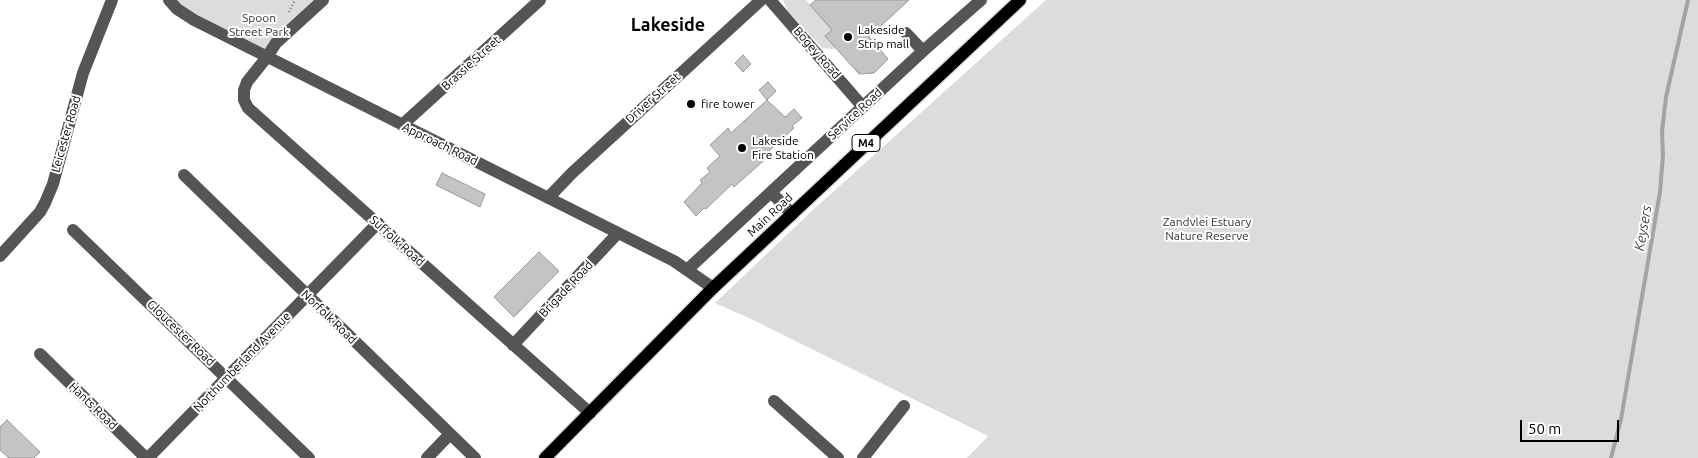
<!DOCTYPE html>
<html>
<head>
<meta charset="utf-8">
<style>
	body { margin:0 }
	#map { position:relative; width:1698px; height:458px; overflow:hidden; background:#fff; font-family:Ubuntu,sans-serif }
	canvas { display:block }
	.scale { position:absolute; left:1520px; top:420px; width:99px; height:22px; box-sizing:border-box; border:2px solid #000; border-top:0; padding-left:6px; font-size:15px; line-height:18px; white-space:nowrap; color:#000; -webkit-text-stroke:4px #fff; paint-order:stroke }
</style>
</head>
<body>
<div id="map">
<canvas width="1698" height="458"></canvas>
<div class="scale">50 m</div>
</div>
<script>
const g = document.querySelector('canvas').getContext('2d');
g.lineJoin = 'round';
function fill(path, color) {
  g.fillStyle = color;
  g.fill(path, 'evenodd');
}
function poly(rows) {
  const path = new Path2D();
  for (const r of rows) {
    path.moveTo(r[0], r[1]);
    for (let i = 2; i < r.length; i += 2) path.lineTo(r[i], r[i + 1]);
  }
  return path;
}
function strokePath(path, color, width, dash) {
  g.strokeStyle = color;
  g.lineWidth = width;
  g.lineCap = dash ? 'butt' : 'round';
  g.setLineDash(dash || []);
  g.stroke(path);
}
function label(font, color, halo, rows, align = 'center') {
  g.font = font + ' Ubuntu,sans-serif';
  g.lineWidth = 4;
  g.setLineDash([]);
  g.textBaseline = 'middle';
  g.strokeStyle = halo;
  g.fillStyle = color;
  for (const [text, x, y, turn = 0] of rows) {
    g.save();
    g.translate(x, y);
    g.rotate((+turn || 0) * Math.PI / 180);
    g.textAlign = isNaN(turn) ? turn : align;
    if (halo) g.strokeText(text, 0, 0);
    g.fillText(text, 0, 0);
    g.restore();
  }
}
fill(poly([
	[169,0,323,0,267,57],
	[783,0,806,0,823,20,845,0,836,48,833,49,822,48,787,10],
	[1046,0,1698,0,1698,458,967,458,988,436,751,319,715,303,813,210]
]), '#dcdcdc');
strokePath(poly([
	[1611,458,1621,419,1660,192,1663,155,1662,132,1666,97,1688,0]
]), '#a3a3a3', 4);
const building = poly([
	[816,0,909,0,869,37,888,59,874,73,859,74,825,36,832,30,810,5,816,0],
	[743,55,751,64,743,72,735,63,743,55],
	[768,82,776,91,767,100,785,117,794,109,802,118,792,126,794,128,768,152,770,155,734,187,732,184,706,209,704,208,696,216,684,202,702,183,700,180,710,172,707,168,720,156,710,145,728,128,731,133,767,100,759,90,768,82],
	[442,173,485,194,480,207,436,185,442,173],
	[539,252,559,271,514,317,494,297,539,252],
	[7,420,40,452,34,458,9,458,0,450,0,427,7,420]
]);
fill(building, '#c4c4c4');
strokePath(building, '#999', 1);
const major = poly([
	[545,458,713,288,1020,0]
]);
strokePath(major, '#dbdbdb', 15);
strokePath(poly([
	[289,12,295,0]
]), '#777', 2.5, [1, 2.5]);
strokePath(poly([
	[169,0,177,9,194,20,674,261,713,288],
	[323,0,276,43,267,57,247,82,244,90,244,100,248,108,590,413],
	[770,0,863,107],
	[906,33,923,51],
	[402,125,540,0],
	[184,175,475,458],
	[771,192,792,214],
	[548,198,572,173,761,0],
	[73,230,309,458],
	[0,256,40,212,45,203,53,184,83,73,112,0],
	[687,270,923,51,981,0],
	[513,345,618,233],
	[40,354,146,458],
	[774,401,838,458],
	[148,458,378,223],
	[427,458,450,434],
	[863,458,904,406]
]), '#555', 12);
strokePath(major, '#000', 12);
for (const [x, y, r, color] of [
	[848,37,5,"#000"],
	[691,104,5,"#000"],
	[742,148,5,"#000"]
]) {
  const dot = new Path2D();
  dot.arc(x, y, r, 0, 2 * Math.PI);
  g.fillStyle = color;
  g.fill(dot);
  strokePath(dot, '#fff', 2);
}
for (const [x, y, w] of [
	[866,143,28]
]) {
  const box = new Path2D();
  box.roundRect(x - w / 2, y - 8.5, w, 17, 4);
  g.fillStyle = '#fff';
  g.fill(box);
  strokePath(box, '#000', 1);
}
label('bold 11px', '#000', null, [
	["M4",866,143]
]);
label('12px', '#333', '#fff', [
	["Spoon",259,18],
	["Street Park",259,32],
	["Zandvlei Estuary",1207,222],
	["Nature Reserve",1207,236]
]);
label('12px', '#000', '#fff', [
	["Lakeside",858,30],
	["Strip mall",858,44],
	["fire tower",701,104],
	["Lakeside",752,141],
	["Fire Station",752,155]
], 'left');
label('12px', '#000', '#fff', [
	["Bogey Road",817,53,49],
	["Brassie Street",471,63,-42],
	["Driver Street",653,98,-42],
	["Service Road",855,114,-43],
	["Leicester Road",66,134,-74],
	["Approach Road",440,144,26],
	["Main Road",770,215,-43],
	["Suffolk Road",397,241,42],
	["Brigade Road",566,289,-47],
	["Norfolk Road",329,317,44],
	["Gloucester Road",181,333,44],
	["Northumberland Avenue",242,362,-46],
	["Hants Road",93,406,44]
]);
label('italic 14px', '#444', '#fff', [
	["Keysers",1643,228,-80]
]);
label('bold 18px', '#000', '#fff', [
	["Lakeside",668,25]
]);
</script>
</body>
</html>
